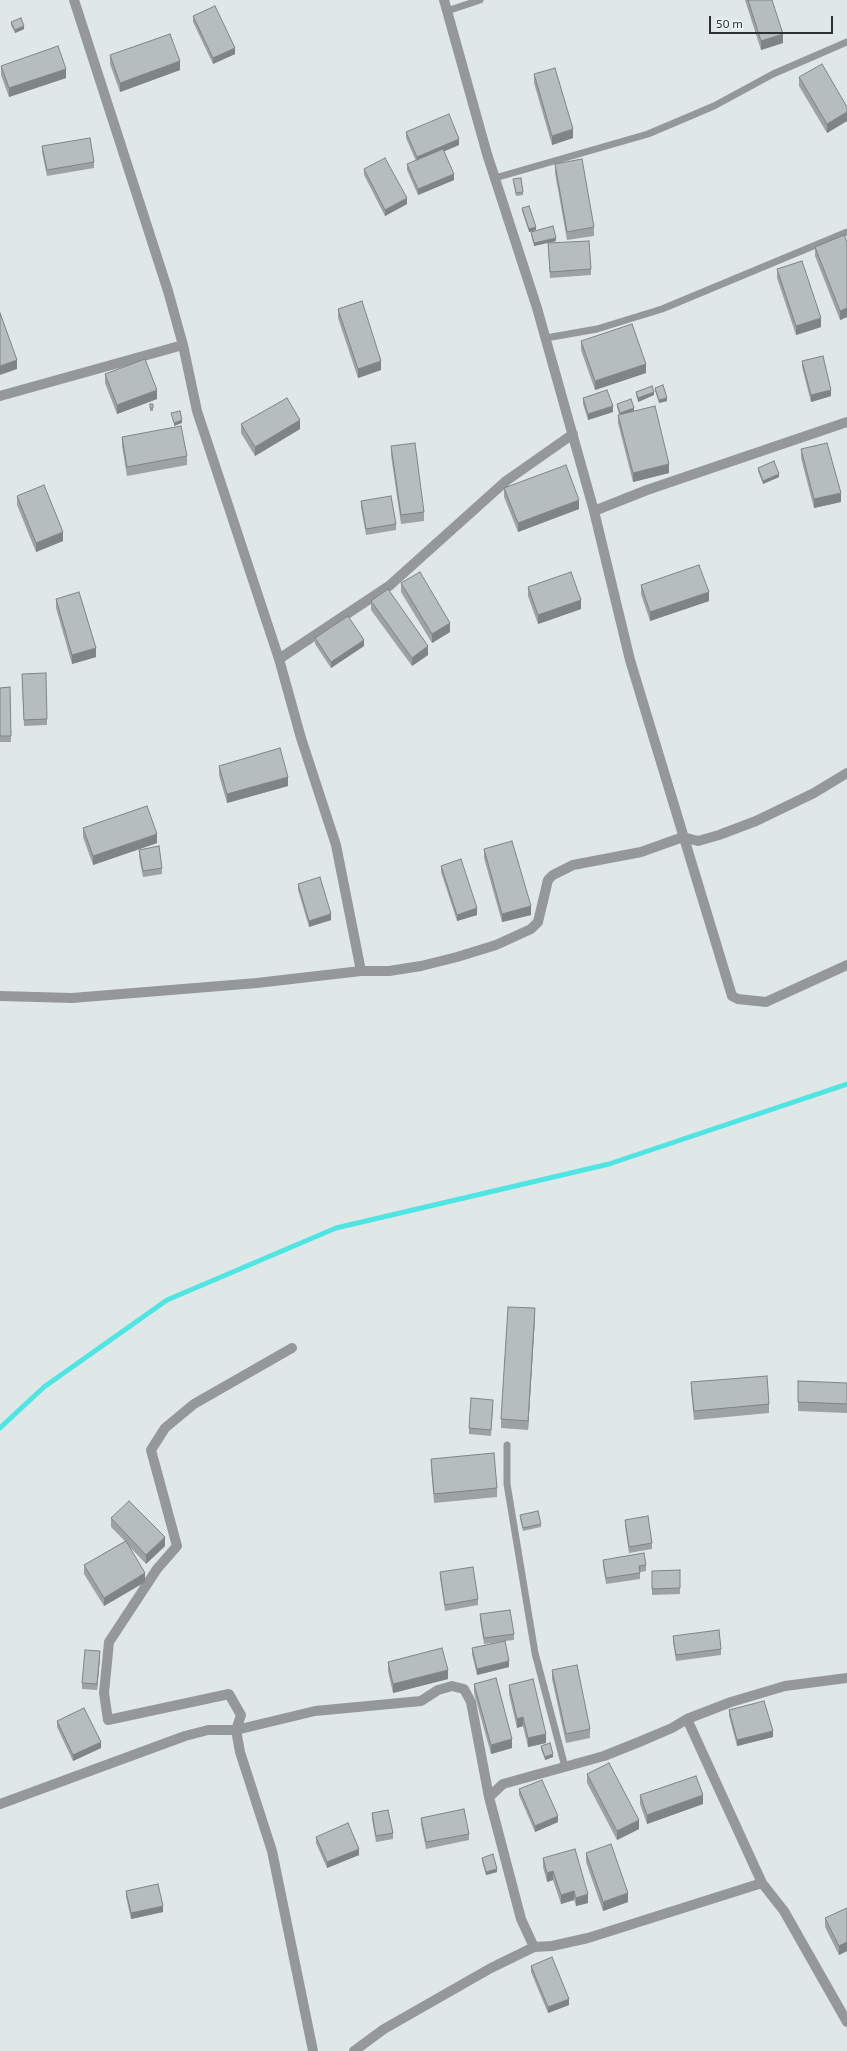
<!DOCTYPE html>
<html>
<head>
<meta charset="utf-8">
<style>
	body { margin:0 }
	#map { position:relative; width:847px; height:2051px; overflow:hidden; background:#dfe8e7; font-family:"Exo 2",sans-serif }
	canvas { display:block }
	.scale { position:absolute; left:709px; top:16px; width:124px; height:18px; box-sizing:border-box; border:2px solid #2d3030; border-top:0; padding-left:5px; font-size:12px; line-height:14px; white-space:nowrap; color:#2d3030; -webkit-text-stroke:3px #ecf5f4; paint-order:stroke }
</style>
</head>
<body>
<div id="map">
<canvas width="847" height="2051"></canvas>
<div class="scale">50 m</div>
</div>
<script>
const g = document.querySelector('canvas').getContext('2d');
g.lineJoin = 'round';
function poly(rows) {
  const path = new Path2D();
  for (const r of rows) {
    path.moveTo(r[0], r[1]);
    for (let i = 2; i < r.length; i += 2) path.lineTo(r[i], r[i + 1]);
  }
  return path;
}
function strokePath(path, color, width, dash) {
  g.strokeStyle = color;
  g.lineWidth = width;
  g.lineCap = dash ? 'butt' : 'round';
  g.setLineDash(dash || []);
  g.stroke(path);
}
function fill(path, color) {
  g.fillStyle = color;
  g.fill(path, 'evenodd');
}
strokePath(poly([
	[0,1428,44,1387,167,1300,336,1228,609,1164,847,1084]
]), '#50e5e3', 5);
strokePath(poly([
	[447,11,480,0],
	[495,178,648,134,714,106,773,74,847,42],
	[546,338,597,329,662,309,847,232],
	[507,1445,507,1484,535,1653,565,1767]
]), '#959898', 7);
strokePath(poly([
	[74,0,168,291,183,345,197,411,279,659,301,738,336,845,361,971],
	[444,0,487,154,537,308,594,511,630,660,732,996,738,999,766,1002,847,965],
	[0,396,183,345],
	[594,511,647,490,847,422],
	[279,659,389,586,506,481,573,434],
	[0,996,72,998,257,983,361,971,389,971,421,966,457,957,496,945,531,929,538,922,548,880,553,875,573,865,641,852,683,837,698,841,719,835,756,821,814,793,847,773],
	[292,1348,194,1404,165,1428,151,1450,177,1546,157,1569,109,1642,104,1693,108,1720,229,1694,241,1715,236,1730,240,1752,272,1851,313,2051],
	[687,1719,762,1883,784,1911,847,2022],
	[489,1797,521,1919,534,1947],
	[0,1804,185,1736,208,1730,236,1730,315,1711,421,1701,438,1690,452,1686,464,1689,471,1702,489,1797,503,1784,604,1756,639,1742,672,1728,687,1719,731,1702,785,1686,847,1678],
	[354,2051,384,2029,491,1968,534,1947,552,1946,588,1938,762,1883]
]), '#959898', 10);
fill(poly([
	[745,0,772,0,783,43,761,50],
	[193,16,235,54,213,64,193,22],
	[11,22,24,29,15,33,11,25],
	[110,55,180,70,120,92,110,64],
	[1,66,66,78,9,97,1,75],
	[534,74,573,138,552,145,534,83],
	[799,77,847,107,847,121,827,133,799,86],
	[406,132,459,145,444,151,454,180,418,195,407,170,407,164,416,161,406,138],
	[42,146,94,162,94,168,47,176,42,152],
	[555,164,594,227,594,236,567,240,555,173],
	[364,169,407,204,385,216,364,175],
	[513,179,523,192,523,195,516,196],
	[522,208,536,230,532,231,556,241,534,246,531,235,531,232,529,232,522,211],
	[847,242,847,317,840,320,815,256,815,247],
	[548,243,591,269,591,275,550,278],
	[777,269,821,327,796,335,777,278],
	[338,309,381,370,358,378,338,318],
	[581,341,646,373,595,390,581,350],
	[802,361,831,396,811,402,802,367],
	[105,374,157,399,117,414,105,383],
	[655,388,667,401,659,403,655,391],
	[636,392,654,395,638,402,636,395],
	[583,398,613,412,588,420,583,404],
	[150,404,153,404,153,411,150,411],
	[617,404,634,411,669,473,633,482,618,423,618,415,619,414,617,407],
	[241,424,300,429,255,456,241,433],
	[122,437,187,456,187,465,127,476,122,446],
	[391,446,424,512,424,521,401,524,391,455],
	[801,449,841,502,814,508,801,458],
	[758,468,779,477,763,484,758,471],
	[504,488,579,509,518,532,504,497],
	[17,496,63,541,36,552,17,505],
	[361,501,396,524,396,530,366,535,361,507],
	[401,583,450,632,432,643,401,592],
	[641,585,709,601,650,621,641,594],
	[528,587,581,609,538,624,528,596],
	[56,599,96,657,72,664,56,608],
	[371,601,428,655,412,666,371,610],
	[315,638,364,646,331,668,315,644],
	[22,680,47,719,47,725,24,726],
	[10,687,11,742,0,742,0,688],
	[219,766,288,786,227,803,219,775],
	[83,828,157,843,93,865,83,837],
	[484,849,531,915,502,922,484,858],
	[139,850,162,868,162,874,143,877,139,856],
	[441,866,477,915,457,921,441,872],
	[298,884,331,920,309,927,298,890],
	[535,1317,528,1430,501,1428,501,1419],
	[691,1382,769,1404,769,1413,694,1420,691,1391],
	[847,1383,847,1413,798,1411,798,1402],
	[493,1406,491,1436,469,1434,469,1428],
	[431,1459,497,1488,497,1497,434,1503,431,1468],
	[520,1515,541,1524,541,1527,523,1531,520,1518],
	[111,1518,165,1546,146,1564,128,1545,145,1582,104,1606,84,1574,84,1565,125,1541,111,1527],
	[625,1520,652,1543,652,1549,629,1553,625,1526],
	[603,1560,646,1565,646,1571,640,1572,640,1579,606,1584,603,1566],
	[440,1572,478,1599,478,1605,445,1611,440,1578],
	[652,1577,680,1588,680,1594,652,1595],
	[480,1614,514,1634,514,1640,505,1641,509,1667,477,1675,472,1654,472,1648,500,1642,484,1644,480,1620],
	[673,1636,721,1649,721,1655,676,1661,673,1642],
	[100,1657,97,1690,82,1689,82,1683],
	[388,1662,448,1679,393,1693,388,1671],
	[552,1670,590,1729,590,1738,566,1743,552,1679],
	[474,1684,512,1748,491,1754,474,1693],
	[509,1685,546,1743,528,1747,523,1726,517,1728,509,1694],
	[729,1710,773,1737,737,1746,729,1716],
	[57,1721,101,1748,73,1761,57,1727],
	[541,1746,553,1757,545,1760,541,1749],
	[587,1774,639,1829,617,1840,587,1783],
	[519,1789,558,1822,535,1832,519,1795],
	[640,1795,703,1804,647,1824,640,1804],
	[372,1813,393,1833,393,1839,376,1842,372,1819],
	[421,1818,469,1834,469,1840,426,1849,421,1824],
	[316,1837,359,1855,327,1868,316,1843],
	[586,1853,628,1902,603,1911,586,1862],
	[482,1858,497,1872,486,1875,482,1861],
	[543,1858,588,1903,576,1906,574,1900,561,1904,553,1880,547,1882,543,1867],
	[126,1891,163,1912,131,1919,126,1897],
	[847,1908,847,1951,839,1955,825,1927,825,1918],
	[531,1966,569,2005,548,2013,531,1972]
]), '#9da3a3');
fill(poly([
	[24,26,24,29,15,33,15,30],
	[783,34,783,43,761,50,761,41],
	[235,48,235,54,213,64,213,58],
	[180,61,180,70,120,92,120,83],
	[66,69,66,78,9,97,9,88],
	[847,112,847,121,827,133,827,124],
	[573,129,573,138,552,145,552,136],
	[459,139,459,145,417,163,417,157],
	[454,174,454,180,418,195,418,189],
	[407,198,407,204,385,216,385,210],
	[536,227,536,230,529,232,529,229],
	[556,238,556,241,534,246,534,243],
	[847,308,847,317,840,320,840,311],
	[821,318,821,327,796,335,796,326],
	[17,360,17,369,0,375,0,366],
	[381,361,381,370,358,378,358,369],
	[646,364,646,373,595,390,595,381],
	[157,390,157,399,117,414,117,405],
	[831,390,831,396,811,402,811,395],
	[654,392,654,395,638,402,638,398],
	[667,398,667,401,659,403,659,400],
	[613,406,613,412,588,420,588,414],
	[634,408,634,411,620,416,620,413],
	[182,420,182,423,174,426,174,423],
	[300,420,300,429,255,456,255,447],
	[669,464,669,473,633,482,633,473],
	[779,474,779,477,763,484,763,481],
	[841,493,841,502,814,508,814,499],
	[579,500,579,509,518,532,518,523],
	[63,532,63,541,36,552,36,543],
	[709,592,709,601,650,621,650,612],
	[581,600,581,609,538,624,538,615],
	[450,623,450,632,432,643,432,634],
	[364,640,364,646,331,668,331,662],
	[428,646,428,655,412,666,412,658],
	[96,648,96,657,72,664,72,655],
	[288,777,288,786,227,803,227,794],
	[157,834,157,843,93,865,93,856],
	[531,906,531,915,502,922,502,914],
	[477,908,477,915,457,921,457,915],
	[331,914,331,920,309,927,309,921],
	[535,1308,535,1317,528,1430,528,1421],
	[165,1537,165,1546,146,1564,146,1555],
	[145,1573,145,1582,104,1606,104,1598],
	[100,1651,100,1657,97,1690,97,1684],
	[509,1661,509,1667,477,1675,477,1669],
	[448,1670,448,1679,393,1693,393,1684],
	[523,1717,523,1726,517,1728,517,1719],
	[773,1731,773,1737,737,1746,737,1740],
	[546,1734,546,1743,528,1747,528,1738],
	[512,1739,512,1748,491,1754,491,1745],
	[101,1742,101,1748,73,1761,73,1755],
	[553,1754,553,1757,545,1760,545,1757],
	[703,1795,703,1804,647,1824,647,1815],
	[558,1816,558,1822,535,1832,535,1826],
	[639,1820,639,1829,617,1840,617,1831],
	[359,1849,359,1855,327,1868,327,1862],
	[497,1869,497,1872,486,1875,486,1872],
	[553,1871,553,1880,547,1882,547,1873],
	[574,1891,574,1900,561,1904,561,1895],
	[628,1893,628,1902,603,1911,603,1902],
	[588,1894,588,1903,576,1906,576,1898],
	[163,1906,163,1912,131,1919,131,1913],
	[847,1942,847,1951,839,1955,839,1946],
	[569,1999,569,2005,548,2013,548,2007]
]), '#7f8584');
const building = poly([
	[748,0,772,0,783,34,761,41,748,0],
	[215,6,235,48,213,58,193,16,215,6],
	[21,18,24,26,15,30,11,22,21,18],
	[170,34,180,61,120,83,110,55,170,34],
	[58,46,66,69,9,88,1,66,58,46],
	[822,64,847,107,847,112,827,124,799,77,822,64],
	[555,68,573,129,552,136,534,74,555,68],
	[449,114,459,139,417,157,406,132,449,114],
	[90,138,94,162,47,170,42,146,90,138],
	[443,149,454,174,418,189,407,164,443,149],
	[385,158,407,198,385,210,364,169,385,158],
	[582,159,594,227,567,232,555,164,582,159],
	[521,178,523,192,516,193,513,179,521,178],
	[529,206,536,227,529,229,522,208,529,206],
	[553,226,556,238,534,243,531,232,553,226],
	[844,235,847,242,847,308,840,311,815,247,844,235],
	[589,241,591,269,550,272,548,243,589,241],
	[802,261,821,318,796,326,777,269,802,261],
	[362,301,381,361,358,369,338,309,362,301],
	[0,313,17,360,0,366,0,313],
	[632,324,646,364,595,381,581,341,632,324],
	[823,356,831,390,811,395,802,361,823,356],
	[145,359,157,390,117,405,105,374,145,359],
	[663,385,667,398,659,400,655,388,663,385],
	[652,386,654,392,638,398,636,392,652,386],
	[607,390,613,406,588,414,583,398,607,390],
	[287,398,300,420,255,447,241,424,287,398],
	[631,399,634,408,620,413,617,404,631,399],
	[150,404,153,404,153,408,150,408,150,404],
	[655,406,669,464,633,473,618,415,655,406],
	[180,411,182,420,174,423,171,413,180,411],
	[181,426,187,456,127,467,122,437,181,426],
	[415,443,424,512,401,515,391,446,415,443],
	[827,443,841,493,814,499,801,449,827,443],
	[774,461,779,474,763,481,758,468,774,461],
	[566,465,579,500,518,523,504,488,566,465],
	[44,485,63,532,36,543,17,496,44,485],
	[391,496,396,524,366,529,361,501,391,496],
	[699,565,709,592,650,612,641,585,699,565],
	[420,572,450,623,432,634,401,583,420,572],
	[571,572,581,600,538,615,528,587,571,572],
	[388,589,428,646,412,658,371,601,388,589],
	[79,592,96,648,72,655,56,599,79,592],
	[348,616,364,640,331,662,315,638,348,616],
	[46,673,47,719,24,720,22,674,46,673],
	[10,687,11,736,0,736,0,688,10,687],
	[280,748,288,777,227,794,219,766,280,748],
	[147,806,157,834,93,856,83,828,147,806],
	[512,841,531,906,502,914,484,849,512,841],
	[159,846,162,868,143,871,139,850,159,846],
	[461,859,477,908,457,915,441,866,461,859],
	[320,877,331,914,309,921,298,884,320,877],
	[508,1307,535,1308,528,1421,501,1419,508,1307],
	[767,1376,769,1404,694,1411,691,1382,767,1376],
	[798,1381,847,1383,847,1404,798,1402,798,1381],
	[471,1398,493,1400,491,1430,469,1428,471,1398],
	[494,1453,497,1488,434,1494,431,1459,494,1453],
	[129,1501,165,1537,146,1555,111,1518,129,1501],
	[538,1511,541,1524,523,1528,520,1515,538,1511],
	[648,1516,652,1543,629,1547,625,1520,648,1516],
	[126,1541,145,1573,104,1598,84,1565,126,1541],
	[644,1553,646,1565,639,1566,640,1573,606,1578,603,1560,644,1553],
	[473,1567,478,1599,445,1605,440,1572,473,1567],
	[680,1570,680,1588,652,1589,652,1571,680,1570],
	[510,1610,514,1634,484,1638,480,1614,510,1610],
	[719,1630,721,1649,676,1655,673,1636,719,1630],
	[505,1641,509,1661,477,1669,472,1648,505,1641],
	[442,1648,448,1670,393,1684,388,1662,442,1648],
	[85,1650,100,1651,97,1684,82,1683,85,1650],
	[577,1665,590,1729,566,1734,552,1670,577,1665],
	[496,1678,512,1739,491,1745,474,1684,496,1678],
	[533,1679,546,1734,528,1738,523,1717,517,1719,509,1685,533,1679],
	[764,1701,773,1731,737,1740,729,1710,764,1701],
	[84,1708,101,1742,73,1755,57,1721,84,1708],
	[550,1743,553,1754,545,1757,541,1746,550,1743],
	[609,1763,639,1820,617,1831,587,1774,609,1763],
	[696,1776,703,1795,647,1815,640,1795,696,1776],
	[542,1780,558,1816,535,1826,519,1789,542,1780],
	[464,1809,469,1834,426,1842,421,1818,464,1809],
	[388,1810,393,1833,376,1836,372,1813,388,1810],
	[348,1823,359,1849,327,1862,316,1837,348,1823],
	[611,1844,628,1893,603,1902,586,1853,611,1844],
	[575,1849,588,1894,576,1898,574,1891,561,1895,553,1871,547,1873,543,1858,575,1849],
	[493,1854,497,1869,486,1872,482,1858,493,1854],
	[158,1884,163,1906,131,1913,126,1891,158,1884],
	[847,1908,847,1942,839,1946,825,1918,847,1908],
	[552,1957,569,1999,548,2007,531,1966,552,1957]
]);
fill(building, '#b6bebd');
strokePath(building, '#7f8584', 1);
</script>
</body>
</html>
